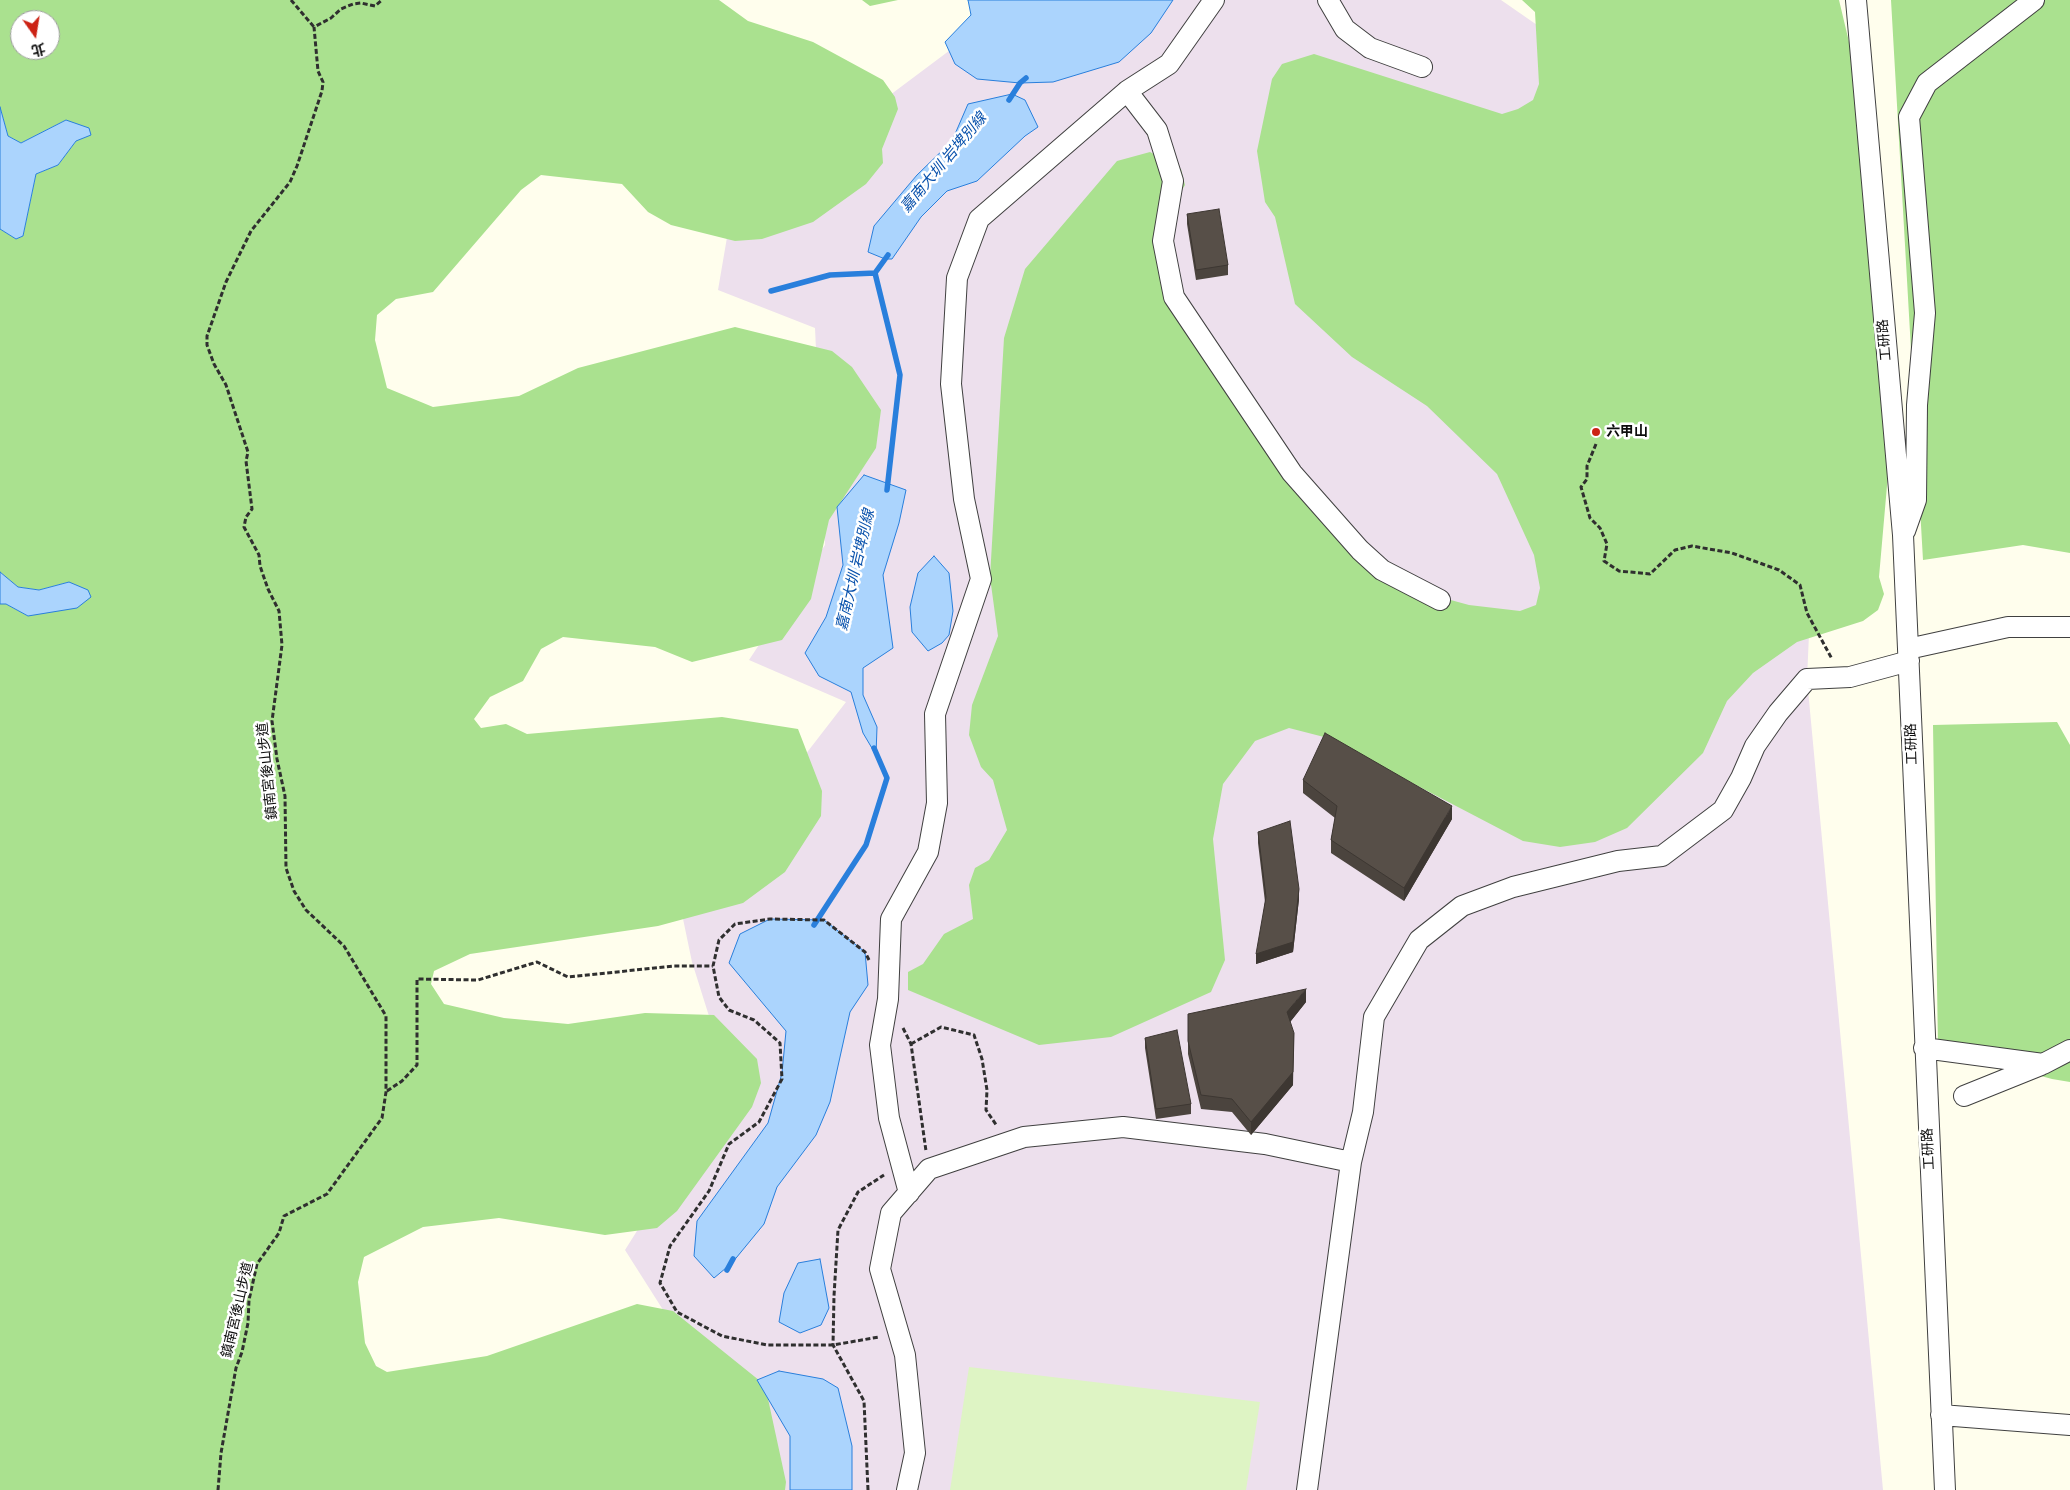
<!DOCTYPE html>
<html>
<head>
<meta charset="utf-8">
<style>
	body { margin:0 }
	#map { position:relative; width:2070px; height:1490px; overflow:hidden; background:#fffeed; font-family:"Times New Roman","Noto Sans TC",serif }
	canvas { display:block }
	.north { position:absolute; left:10px; top:10px; width:50px; height:50px; box-sizing:border-box; background:#fff; border:1px solid #9e9e9e; border-radius:50%; rotate:167deg; font-size:14px; font-weight:700; line-height:20px; text-align:center; color:#0d0d0d }
	.north::after { content:''; display:block; margin:auto; width:18px; height:22px; background:#cc2315; clip-path:polygon(50% 0,100% 100%,50% 72%,0 100%) }
</style>
</head>
<body>
<div id="map">
<canvas width="2070" height="1490"></canvas>
<div class="north">北</div>
</div>
<script>
const g = document.querySelector('canvas').getContext('2d');
g.lineJoin = 'round';
function fill(path, color) {
  g.fillStyle = color;
  g.fill(path, 'evenodd');
}
function poly(rows) {
  const path = new Path2D();
  for (const r of rows) {
    path.moveTo(r[0], r[1]);
    for (let i = 2; i < r.length; i += 2) path.lineTo(r[i], r[i + 1]);
  }
  return path;
}
function strokePath(path, color, width, dash) {
  g.strokeStyle = color;
  g.lineWidth = width;
  g.lineCap = dash ? 'butt' : 'round';
  g.setLineDash(dash || []);
  g.stroke(path);
}
function label(font, color, halo, rows, align = 'center') {
  g.font = font + ' "Times New Roman","Noto Sans TC",serif';
  g.lineWidth = 5;
  g.setLineDash([]);
  g.textBaseline = 'middle';
  g.strokeStyle = halo;
  g.fillStyle = color;
  for (const [text, x, y, turn = 0] of rows) {
    g.save();
    g.translate(x, y);
    g.rotate((+turn || 0) * Math.PI / 180);
    g.textAlign = isNaN(turn) ? turn : align;
    if (halo) g.strokeText(text, 0, 0);
    g.fillText(text, 0, 0);
    g.restore();
  }
}
fill(poly([
	[1017,0,1501,0,1576,52,1815,500,1807,679,1883,1490,749,1490,665,1313,625,1250,730,1083,692,962,682,914,846,702,749,660,825,545,815,328,718,290,731,214]
]), '#ede0ed');
fill(poly([
	[0,0,719,0,748,21,813,42,883,80,895,97,898,109,882,149,883,163,866,184,813,222,762,239,735,241,671,225,648,212,622,184,541,175,521,190,433,292,396,299,377,315,375,340,387,388,433,407,519,396,578,368,735,327,832,351,852,367,881,410,876,448,829,520,811,599,782,640,692,662,655,647,563,637,541,649,523,681,490,697,474,719,481,728,506,724,527,734,722,717,798,729,822,791,821,816,785,872,743,903,658,926,470,954,434,971,431,984,444,1004,504,1018,568,1024,645,1013,714,1015,757,1059,761,1083,752,1107,677,1211,657,1228,605,1235,499,1218,423,1227,364,1257,358,1282,365,1343,376,1366,387,1372,487,1356,637,1304,673,1311,765,1385,786,1482,785,1490,0,1490,0,604,6,604,28,616,69,582,39,590,18,587,0,572,0,229,16,239,23,236,36,174,58,165,76,141,66,120,21,143,8,136,0,107],
	[20,20,50,20,50,50,20,50],
	[862,0,898,0,870,6],
	[1522,0,1839,0,1854,63,1857,135,1869,186,1889,463,1879,577,1884,594,1878,610,1863,621,1797,642,1753,673,1727,701,1703,753,1627,828,1595,842,1560,847,1523,841,1324,737,1289,728,1255,741,1223,784,1213,839,1225,960,1211,992,1111,1037,1039,1045,908,990,908,972,923,964,944,934,973,919,969,885,975,868,989,860,1007,830,993,780,981,767,969,735,972,705,998,636,990,577,1004,338,1025,269,1117,161,1150,152,1181,169,1185,185,1158,230,1164,264,1290,468,1373,559,1436,596,1469,605,1520,611,1536,605,1540,588,1534,555,1497,474,1427,406,1352,357,1295,304,1275,217,1265,202,1257,151,1272,79,1282,64,1314,54,1502,114,1518,109,1533,100,1539,84,1535,12],
	[1891,0,2070,0,2070,553,2023,545,1923,560],
	[2057,722,2070,745,2070,1082,2052,1079,1938,1048,1933,725]
]), '#aae18f');
fill(poly([
	[969,1367,1260,1402,1246,1490,950,1490]
]), '#def4c4');
const water = poly([
	[968,0,1173,0,1151,33,1119,62,1053,82,1020,83,977,79,955,64,945,42,971,15,968,0],
	[1012,94,1025,100,1038,127,1025,136,977,181,947,191,921,217,892,259,885,259,868,252,874,226,917,175,952,141,968,104,1012,94],
	[0,107,8,136,21,143,66,120,89,128,91,135,76,141,58,165,36,174,23,236,16,239,0,229,0,107],
	[864,475,906,490,899,523,883,575,893,648,863,668,863,695,877,727,876,755,863,733,851,692,819,676,805,653,826,617,843,565,837,507,864,475],
	[934,556,949,573,953,611,949,635,942,643,928,651,912,632,910,607,918,573,934,556],
	[0,572,18,587,39,590,69,582,88,590,91,597,77,608,28,616,6,604,0,604,0,572],
	[770,919,824,920,865,952,868,985,850,1012,830,1102,816,1135,777,1187,764,1224,732,1263,714,1278,694,1256,697,1221,768,1123,782,1073,786,1031,729,963,740,934,770,919],
	[820,1259,829,1308,821,1325,800,1333,779,1322,784,1293,798,1263,820,1259],
	[779,1371,823,1379,838,1388,852,1446,852,1490,790,1490,790,1436,757,1380,779,1371]
]);
fill(water, '#abd4fd');
strokePath(water, '#297fdc', 1);
strokePath(poly([
	[1009,100,1020,83,1026,78],
	[771,291,830,275,875,273],
	[887,490,900,375,875,273,888,255],
	[814,925,866,845,887,778,874,748],
	[727,1270,733,1259]
]), '#297fdc', 5.5);
const minor = poly([
	[1328,0,1345,29,1370,48,1422,67],
	[1856,0,1903,535,1945,1490],
	[1127,91,1169,64,1214,0],
	[1905,531,1916,500,1917,405,1925,313,1909,117,1927,83,2034,0],
	[1908,649,2008,627,2070,627],
	[1924,1048,2043,1064,2070,1050],
	[1964,1096,2041,1065],
	[909,1193,889,1118,880,1045,888,999,891,919,928,852,937,803,935,714,981,579,964,499,951,384,957,278,979,219,1127,91,1157,130,1173,181,1163,241,1174,297,1292,473,1360,550,1382,570,1440,600],
	[1941,1415,2070,1425],
	[907,1490,915,1453,905,1355,880,1269,891,1213,929,1169,1024,1137,1123,1127,1265,1144,1351,1162],
	[1307,1490,1351,1162,1363,1112,1374,1017,1419,940,1462,906,1513,887,1618,861,1662,856,1723,810,1741,778,1755,746,1778,713,1807,679,1850,677,1909,661]
]);
strokePath(minor, '#404040', 22);
strokePath(poly([
	[291,0,314,27],
	[1596,444,1587,466,1587,479,1581,487,1590,518,1600,528,1607,544,1604,561,1619,571,1650,574,1675,550,1692,546,1732,553,1779,570,1800,585,1807,613,1832,659],
	[869,960,865,952,824,920,770,919,735,924,719,940,713,966,719,997,729,1010,754,1020,780,1043,782,1079,759,1122,729,1144,709,1191,670,1246,660,1283,677,1312,722,1336,767,1345,833,1345,879,1337],
	[903,1028,911,1044,926,1151],
	[911,1044,941,1027,974,1035,982,1059,987,1090,986,1110,997,1126],
	[387,1091,402,1081,417,1065,417,979,478,980,537,962,568,977,674,966,713,966],
	[218,1490,221,1453,236,1368,242,1352,248,1323,249,1300,257,1264,279,1233,284,1216,327,1194,382,1118,386,1092,386,1016,344,946,306,910,294,891,286,868,285,796,277,759,272,721,282,645,279,611,268,589,260,566,259,555,244,527,246,517,252,509,246,461,248,452,226,385,214,364,207,345,207,336,226,282,251,231,290,182,297,166,322,91,323,82,318,71,314,27,331,18,341,9,353,4,361,3,375,6,382,0],
	[868,1490,864,1401,833,1345,834,1296,838,1230,858,1192,884,1175]
]), '#2f2f2f', 3, [5, 2.5]);
strokePath(minor, '#fff', 20);
fill(poly([
	[1187,214,1228,265,1228,275,1196,280,1187,224],
	[1303,780,1452,819,1404,901,1331,853,1331,840,1335,818,1303,793],
	[1258,832,1299,899,1293,952,1256,964,1265,902,1258,843],
	[1306,1002,1290,1022,1293,1085,1251,1135,1232,1112,1201,1109,1188,1054,1188,1014],
	[1145,1038,1191,1104,1191,1114,1156,1119,1145,1048]
]), '#4b443e');
fill(poly([
	[1452,806,1452,819,1404,901,1404,888],
	[1299,889,1299,899,1293,952,1256,964,1256,954],
	[1306,989,1306,1002,1287,1026,1287,1012],
	[1294,1033,1293,1085,1251,1135,1251,1122]
]), '#3d3732');
const building = poly([
	[1219,209,1228,265,1196,270,1187,214,1219,209],
	[1325,733,1452,806,1404,888,1331,840,1337,806,1303,780,1325,733],
	[1290,821,1299,889,1293,942,1256,954,1266,897,1258,832,1290,821],
	[1306,989,1287,1012,1294,1033,1293,1072,1251,1122,1232,1099,1201,1095,1188,1041,1188,1014,1306,989],
	[1177,1030,1191,1104,1156,1109,1145,1038,1177,1030]
]);
fill(building, '#574f48');
strokePath(building, '#3d3732', 1);
for (const [x, y, r, color] of [
	[1596,432,5,"#cc2315"]
]) {
  const dot = new Path2D();
  dot.arc(x, y, r, 0, 2 * Math.PI);
  g.fillStyle = color;
  g.fill(dot);
  strokePath(dot, '#fff', 2);
}
label('14px', '#0d0d0d', '#fff', [
	["工研路",1885,340,-95],
	["工研路",1912,744,-92],
	["鎮南宮後山步道",268,771,-96],
	["工研路",1929,1149,-93],
	["鎮南宮後山步道",238,1310,-77]
]);
label('bold 14px', '#0d0d0d', '#fff', [
	["六甲山",1606,432]
], 'left');
label('italic 15px', '#0851ac', '#fff', [
	["嘉南大圳 岩埤別線",944,163,-50],
	["嘉南大圳 岩埤別線",856,570,-77]
]);
</script>
</body>
</html>
